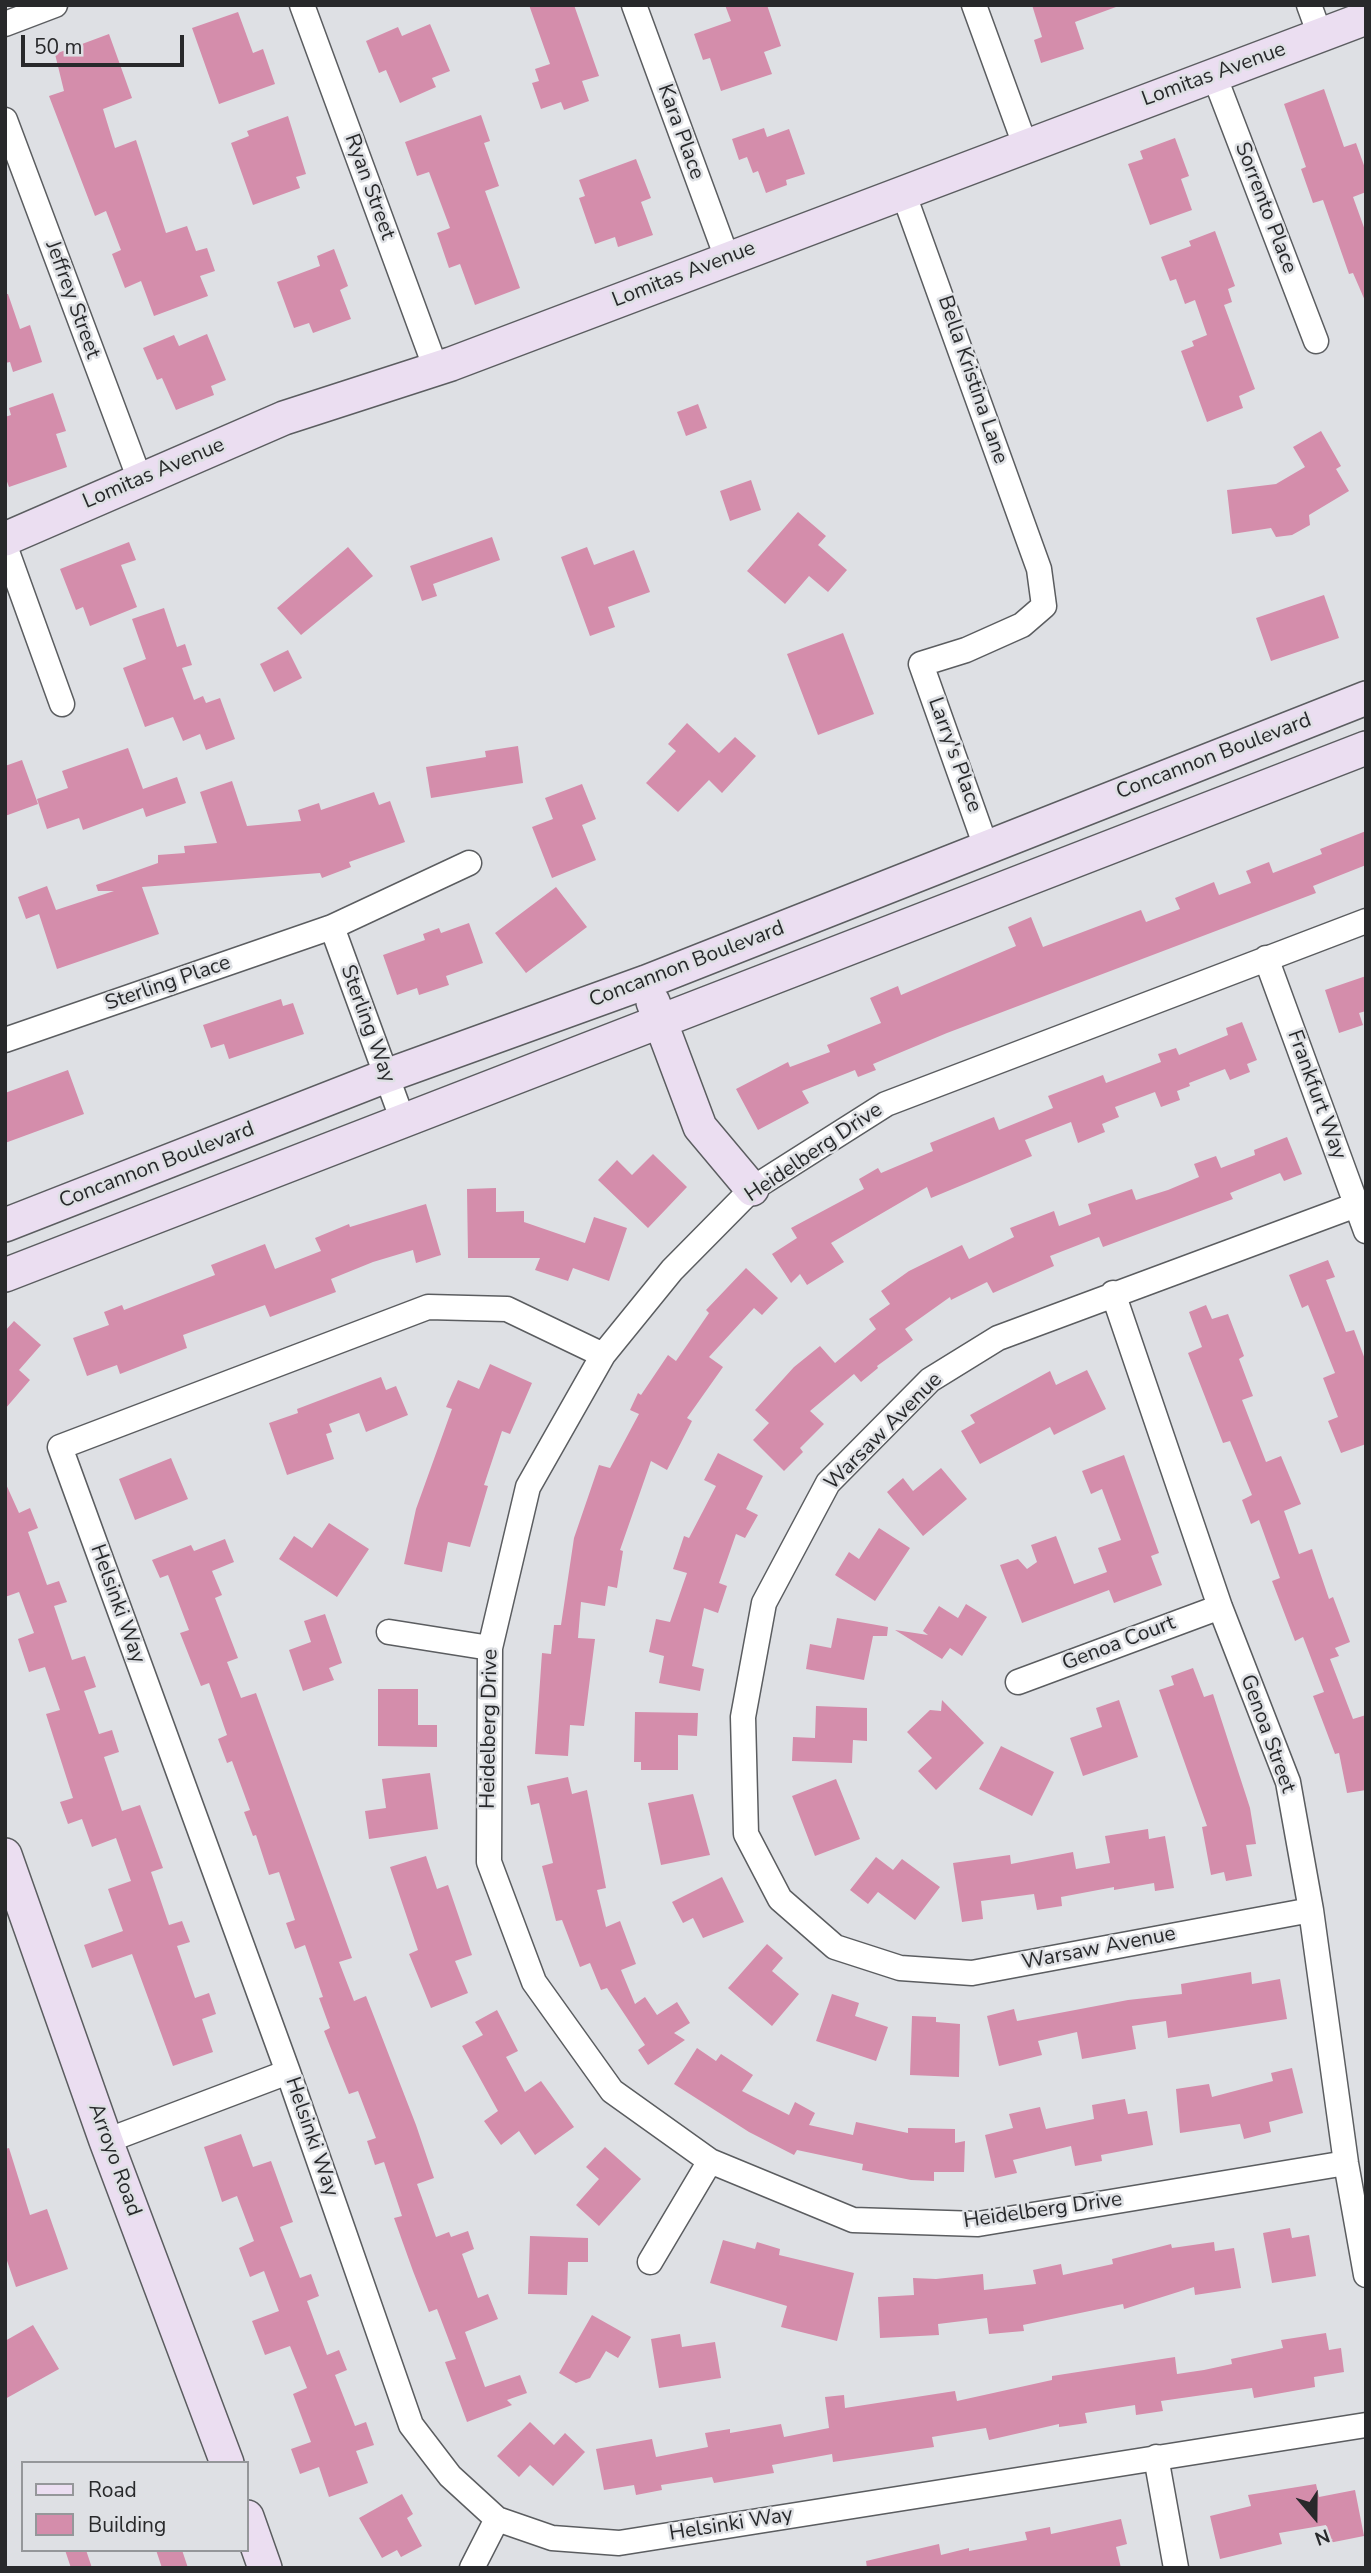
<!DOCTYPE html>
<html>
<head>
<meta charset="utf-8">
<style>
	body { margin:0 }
	#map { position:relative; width:1371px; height:2573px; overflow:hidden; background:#dee0e4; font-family:"Nunito Sans",sans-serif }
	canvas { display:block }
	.frame { position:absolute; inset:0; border:7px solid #28292b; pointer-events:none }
	.legend { position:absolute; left:21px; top:2461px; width:228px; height:91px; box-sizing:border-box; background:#dee0e4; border:2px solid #95979a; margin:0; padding:9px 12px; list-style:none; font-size:21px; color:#28292b }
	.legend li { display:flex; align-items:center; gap:14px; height:35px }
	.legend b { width:35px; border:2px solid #95979a }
	.north { position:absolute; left:1280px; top:2482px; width:70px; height:70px; -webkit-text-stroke:5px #dee0e4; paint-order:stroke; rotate:160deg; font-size:19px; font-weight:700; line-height:28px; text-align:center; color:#28292b }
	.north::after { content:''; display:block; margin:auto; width:24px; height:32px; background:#28292b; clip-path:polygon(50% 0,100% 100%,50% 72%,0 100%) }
	.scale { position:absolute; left:21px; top:35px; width:163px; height:32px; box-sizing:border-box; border:4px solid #28292b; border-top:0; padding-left:9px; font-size:21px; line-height:24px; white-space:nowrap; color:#28292b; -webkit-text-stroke:5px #dee0e4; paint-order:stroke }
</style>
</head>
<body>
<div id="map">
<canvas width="1371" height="2573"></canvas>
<div class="frame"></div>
<ul class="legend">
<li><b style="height:9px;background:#ebdef1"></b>Road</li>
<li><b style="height:19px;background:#d48dab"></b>Building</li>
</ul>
<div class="north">N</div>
<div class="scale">50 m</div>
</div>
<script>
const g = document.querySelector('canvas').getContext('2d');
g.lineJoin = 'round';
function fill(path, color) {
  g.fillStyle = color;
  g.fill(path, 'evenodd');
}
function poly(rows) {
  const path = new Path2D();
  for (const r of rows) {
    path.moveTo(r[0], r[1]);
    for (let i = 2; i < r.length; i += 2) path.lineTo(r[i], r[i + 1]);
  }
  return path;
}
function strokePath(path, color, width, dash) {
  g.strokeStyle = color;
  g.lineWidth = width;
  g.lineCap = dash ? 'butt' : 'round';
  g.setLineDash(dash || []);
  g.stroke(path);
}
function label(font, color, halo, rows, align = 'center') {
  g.font = font + ' "Nunito Sans",sans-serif';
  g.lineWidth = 5;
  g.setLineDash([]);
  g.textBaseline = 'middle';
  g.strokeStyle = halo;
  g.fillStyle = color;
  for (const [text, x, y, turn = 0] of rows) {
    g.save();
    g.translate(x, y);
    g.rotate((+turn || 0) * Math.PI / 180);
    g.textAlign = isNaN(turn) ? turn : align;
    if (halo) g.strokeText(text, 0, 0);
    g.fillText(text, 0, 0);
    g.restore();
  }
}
fill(poly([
	[529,5,574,5,599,76,582,81,589,101,564,110,561,102,541,109,532,83,539,81,535,69,550,64],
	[725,5,767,5,781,46,764,52,772,74,721,91,710,58,703,60,694,34,731,21],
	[1032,5,1115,5,1116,7,1075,22,1084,49,1041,63,1034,40,1042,37],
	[238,12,253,53,263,49,275,84,219,104,192,28],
	[430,24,450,71,432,78,436,87,400,103,386,70,379,73,366,41,398,27,402,36],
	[109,34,132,98,103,109,115,148,136,140,166,233,187,226,196,251,207,248,215,271,200,276,208,296,154,316,141,281,125,288,112,254,121,250,106,211,95,216,49,96,64,91,55,54],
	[1324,89,1344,147,1356,143,1366,171,1366,192,1353,197,1366,233,1366,303,1353,273,1349,274,1323,200,1313,203,1301,169,1306,167,1284,104],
	[481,115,490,141,484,143,499,186,485,191,520,288,475,305,460,264,449,268,437,233,450,228,429,172,417,176,405,142],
	[288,116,306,174,296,177,300,188,253,205,231,143,249,136,247,131],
	[764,128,767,137,789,129,805,174,786,180,787,185,766,193,758,171,753,173,747,157,739,160,732,139],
	[1175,138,1189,176,1181,179,1192,210,1150,225,1128,164,1143,159,1140,151],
	[636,159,651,198,641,202,653,235,618,247,615,237,595,244,579,198,585,196,579,180],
	[1215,231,1235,286,1228,289,1232,302,1224,305,1255,389,1239,396,1243,408,1207,422,1181,351,1194,346,1192,341,1207,335,1195,300,1185,304,1176,279,1170,281,1161,257,1191,246,1189,241],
	[334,249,348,286,340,290,351,319,313,333,309,323,294,328,277,282,320,266,317,256],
	[5,294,8,294,20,329,30,325,42,362,13,372,10,362,5,363],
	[207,334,226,380,211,386,214,395,176,410,162,378,157,380,143,348,174,335,179,346],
	[53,393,66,431,56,434,67,467,9,487,5,476,5,417,11,415,9,408],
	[698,404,707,428,686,436,677,412],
	[1321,431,1341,466,1336,469,1349,491,1309,515,1310,525,1292,535,1276,537,1271,528,1232,534,1227,490,1276,484,1305,467,1293,447],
	[751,480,761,510,730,521,720,491],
	[798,512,826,536,818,545,847,570,828,592,809,576,785,604,747,571],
	[492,537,500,560,433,584,437,596,422,601,410,566],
	[129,542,136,560,121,565,137,607,90,626,83,607,76,610,60,569],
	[348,547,373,576,301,635,277,608],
	[587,547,594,565,634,550,650,592,608,607,615,627,590,636,561,557],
	[1324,595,1339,638,1271,661,1256,618],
	[164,608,177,647,185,644,192,665,182,668,194,700,203,696,206,703,220,698,235,739,206,750,200,734,183,741,173,717,145,727,123,668,146,659,132,619],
	[843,633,874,714,818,735,787,654],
	[288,650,302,678,274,692,260,664],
	[687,723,719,753,735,737,756,756,722,793,709,780,678,812,646,783,676,751,668,744],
	[518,746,523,783,431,798,426,767,486,757,485,751],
	[128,748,143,789,177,777,186,803,146,817,143,808,83,830,79,818,47,829,37,799,68,788,62,771],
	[22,760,38,804,5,816,5,766],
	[232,781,247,826,301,821,298,810,319,803,321,810,374,792,379,805,390,801,405,842,349,862,351,867,322,878,320,873,142,887,159,934,57,969,39,914,26,919,18,897,47,886,56,910,114,891,98,891,96,885,158,863,158,855,185,853,184,846,217,843,200,792],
	[582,784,596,819,582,825,596,860,552,878,532,827,553,819,545,798],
	[1366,831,1366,865,1313,886,1316,893,947,1033,873,1064,876,1070,858,1077,855,1070,802,1091,809,1103,758,1130,736,1089,788,1062,790,1067,830,1052,827,1045,881,1023,870,998,898,986,901,995,1016,946,1008,927,1031,917,1043,947,1141,910,1146,922,1180,909,1175,898,1214,882,1219,895,1251,883,1246,871,1269,862,1273,873,1322,854,1320,849],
	[556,887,587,927,526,973,495,933],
	[469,923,483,963,446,976,449,985,419,995,417,988,397,995,383,955,425,940,423,934,439,928,441,933],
	[1366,976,1366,1011,1359,1013,1363,1025,1339,1033,1325,990],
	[281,999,283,1006,293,1003,304,1034,229,1059,224,1044,211,1048,203,1025],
	[1242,1022,1257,1060,1247,1064,1250,1072,1230,1080,1225,1069,1189,1083,1190,1086,1177,1091,1180,1100,1161,1107,1155,1092,1115,1107,1119,1117,1102,1124,1105,1132,1078,1143,1071,1122,1025,1140,1032,1156,931,1198,927,1187,831,1243,844,1262,807,1285,800,1274,791,1283,772,1254,797,1238,791,1228,864,1189,859,1179,878,1168,881,1173,933,1151,930,1143,994,1117,999,1130,1053,1108,1048,1096,1103,1075,1106,1083,1161,1062,1158,1054,1176,1048,1179,1055,1228,1035,1226,1028],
	[68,1070,84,1114,5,1143,5,1093],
	[1287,1137,1302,1174,1284,1181,1280,1173,1230,1193,1233,1199,1103,1247,1099,1237,1050,1256,1054,1266,993,1293,987,1282,951,1300,950,1297,905,1329,913,1340,877,1366,878,1368,861,1382,854,1374,810,1411,824,1424,800,1448,803,1452,784,1471,753,1440,769,1423,755,1410,794,1367,820,1346,835,1363,876,1329,869,1319,890,1304,881,1291,909,1271,962,1245,969,1259,1014,1237,1010,1228,1054,1211,1059,1226,1091,1214,1088,1204,1132,1189,1136,1200,1168,1190,1199,1177,1194,1164,1216,1156,1221,1168,1255,1155,1254,1150],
	[653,1154,687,1187,648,1228,598,1180,617,1160,632,1175],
	[496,1188,496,1212,524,1211,524,1222,585,1243,594,1217,627,1228,609,1281,573,1268,568,1281,535,1270,540,1258,468,1258,467,1189],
	[426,1204,441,1255,416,1263,413,1250,373,1262,331,1279,336,1292,270,1317,265,1305,183,1335,187,1348,120,1374,117,1365,87,1376,73,1338,109,1325,104,1312,122,1305,124,1310,215,1275,211,1265,265,1244,275,1269,321,1251,315,1238,349,1224,350,1227],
	[1328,1260,1335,1277,1326,1280,1346,1332,1354,1330,1366,1362,1366,1444,1341,1453,1328,1421,1338,1417,1323,1378,1335,1373,1308,1305,1302,1308,1289,1275],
	[746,1268,778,1298,762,1315,754,1308,709,1357,723,1367,687,1418,692,1421,667,1470,651,1461,620,1550,623,1551,617,1588,608,1586,605,1606,581,1602,578,1638,595,1639,584,1726,570,1725,568,1756,535,1754,542,1653,551,1654,554,1625,561,1625,574,1538,599,1465,610,1468,639,1414,630,1410,638,1393,641,1395,668,1355,676,1361,709,1313,706,1310],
	[1206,1305,1212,1319,1228,1314,1244,1356,1239,1359,1253,1396,1242,1400,1266,1462,1281,1456,1301,1504,1284,1511,1299,1554,1312,1549,1329,1599,1333,1597,1350,1642,1335,1648,1339,1656,1330,1659,1353,1719,1366,1715,1366,1790,1347,1793,1339,1753,1335,1754,1313,1696,1324,1692,1303,1637,1295,1641,1272,1581,1280,1578,1259,1520,1251,1524,1242,1500,1252,1495,1230,1441,1223,1443,1188,1353,1202,1347,1189,1312],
	[14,1321,41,1345,19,1370,30,1380,5,1409,5,1331],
	[490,1364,532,1383,510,1434,502,1431,484,1485,488,1486,470,1547,448,1542,442,1572,404,1564,416,1509,452,1409,446,1407,458,1380,479,1389],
	[1087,1370,1106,1409,1054,1435,1050,1427,980,1464,961,1431,975,1423,970,1415,1050,1371,1056,1385],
	[381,1377,386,1390,396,1386,408,1415,366,1432,359,1413,329,1424,332,1432,326,1434,334,1459,287,1475,269,1423,298,1413,297,1409],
	[718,1453,763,1476,746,1509,758,1515,745,1538,736,1534,719,1583,727,1586,718,1613,704,1608,692,1666,704,1669,700,1691,659,1683,664,1656,649,1652,656,1619,670,1622,687,1573,673,1569,684,1536,689,1538,716,1486,704,1480],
	[1124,1455,1159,1553,1151,1556,1162,1585,1114,1603,1109,1590,1022,1623,1000,1565,1018,1559,1027,1569,1037,1562,1031,1545,1056,1536,1074,1584,1107,1572,1098,1548,1121,1540,1102,1489,1091,1494,1082,1471],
	[171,1458,188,1499,135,1520,119,1479],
	[941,1468,967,1499,923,1536,887,1492,903,1478,913,1491],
	[5,1482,19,1513,30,1508,38,1528,28,1532,47,1585,59,1581,67,1602,54,1606,72,1660,85,1656,96,1687,84,1691,99,1734,112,1730,119,1752,104,1757,122,1811,140,1805,163,1868,151,1872,169,1925,182,1921,190,1942,177,1946,195,1998,209,1993,216,2014,202,2019,213,2052,173,2066,132,1954,92,1968,84,1945,123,1931,108,1889,131,1881,116,1838,92,1847,82,1819,68,1824,60,1802,73,1798,46,1714,60,1710,45,1667,29,1672,18,1639,34,1633,19,1592,5,1597],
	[329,1523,369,1549,337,1597,279,1559,294,1536,312,1548],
	[879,1528,910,1548,875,1601,835,1575,849,1552,859,1559],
	[225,1539,234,1562,212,1571,222,1595,215,1598,238,1658,227,1662,241,1698,256,1693,352,1958,339,1962,354,2001,366,1996,416,2125,434,2178,417,2184,436,2237,449,2232,451,2237,468,2231,474,2249,462,2254,478,2298,488,2294,498,2319,465,2332,485,2387,520,2375,527,2393,507,2400,512,2405,467,2422,445,2362,456,2359,437,2309,429,2312,413,2271,394,2218,402,2216,384,2162,375,2165,367,2141,376,2138,358,2091,349,2094,324,2031,330,2028,319,1998,323,1997,305,1945,295,1949,286,1923,295,1920,279,1872,269,1875,256,1835,253,1836,244,1812,250,1810,232,1761,227,1763,218,1739,227,1735,209,1683,201,1686,180,1633,189,1630,168,1575,160,1578,152,1560,191,1545,194,1551],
	[966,1604,987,1617,962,1656,950,1648,942,1659,895,1630,928,1635,923,1631,939,1606,958,1618],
	[325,1614,342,1663,329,1668,334,1680,303,1691,289,1650,311,1642,304,1621],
	[837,1618,888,1627,887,1636,873,1636,864,1680,806,1669,810,1644,831,1648],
	[1193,1668,1204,1697,1213,1694,1250,1808,1256,1844,1246,1845,1252,1876,1226,1881,1224,1872,1211,1875,1202,1827,1207,1826,1159,1690,1174,1685,1171,1676],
	[378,1689,418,1689,418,1725,437,1725,437,1747,378,1746],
	[942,1700,984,1743,936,1790,918,1771,932,1758,907,1732,930,1710,941,1711],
	[1119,1700,1138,1757,1083,1776,1070,1738,1102,1727,1096,1708],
	[816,1706,867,1708,867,1741,853,1740,852,1763,792,1761,793,1737,815,1738],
	[635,1712,698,1713,697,1736,678,1735,678,1770,641,1770,641,1762,634,1762],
	[1001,1746,1054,1772,1032,1816,979,1789],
	[430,1773,438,1829,369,1839,365,1811,386,1808,382,1779],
	[568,1777,572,1794,587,1790,606,1888,597,1890,606,1927,620,1921,636,1964,621,1970,635,2004,645,1997,657,2015,677,2002,690,2023,674,2033,685,2040,648,2065,638,2050,645,2045,607,1988,601,1990,590,1963,580,1967,562,1920,556,1921,542,1866,553,1863,539,1803,531,1805,527,1786],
	[836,1779,860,1839,815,1856,792,1796],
	[693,1794,710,1855,661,1865,648,1803],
	[1148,1829,1149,1839,1165,1836,1174,1888,1155,1891,1154,1883,1114,1890,1114,1887,1061,1897,1062,1906,1037,1910,1034,1894,981,1901,983,1919,962,1922,953,1863,1010,1855,1011,1864,1073,1852,1076,1869,1110,1863,1105,1836],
	[426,1856,437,1889,448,1885,472,1955,455,1961,468,1993,431,2008,409,1954,418,1950,390,1867],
	[876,1857,893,1870,902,1859,940,1887,915,1920,878,1892,868,1904,850,1890],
	[722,1877,744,1922,703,1938,693,1918,683,1923,672,1902],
	[767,1944,783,1958,772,1971,799,1994,772,2026,728,1988],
	[1251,1972,1252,1984,1280,1979,1287,2019,1168,2038,1166,2021,1132,2026,1136,2049,1082,2059,1077,2032,1038,2041,1042,2055,999,2066,987,2016,1014,2009,1017,2021,1128,2000,1182,1994,1181,1984],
	[832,1994,859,2003,855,2016,888,2027,876,2061,816,2041],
	[497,2010,518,2051,506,2057,525,2092,541,2081,574,2127,535,2155,519,2131,501,2145,484,2121,498,2111,462,2046,483,2035,475,2022],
	[912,2016,936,2017,936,2022,960,2024,959,2077,910,2075],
	[697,2048,716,2061,721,2054,753,2075,742,2091,789,2115,795,2102,815,2113,809,2125,853,2135,856,2122,908,2133,908,2128,955,2129,955,2143,965,2141,964,2172,934,2172,934,2181,911,2180,862,2170,863,2164,797,2150,794,2155,749,2132,674,2084],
	[1292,2068,1303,2113,1269,2122,1271,2132,1244,2139,1240,2124,1180,2133,1176,2089,1209,2084,1212,2097,1273,2081,1271,2073],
	[1125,2099,1128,2114,1147,2111,1153,2145,1101,2155,1102,2161,1075,2166,1071,2146,1013,2160,1017,2173,995,2178,985,2135,1013,2128,1009,2114,1040,2107,1046,2129,1094,2119,1092,2105],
	[241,2134,253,2167,271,2161,293,2222,280,2227,300,2278,311,2274,319,2296,307,2301,327,2355,339,2350,347,2370,335,2375,355,2426,366,2422,374,2445,356,2451,368,2483,329,2497,319,2467,300,2474,291,2449,311,2442,293,2394,307,2388,290,2346,265,2355,252,2321,279,2311,264,2271,250,2277,239,2248,254,2241,237,2196,222,2202,204,2147],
	[605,2147,641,2179,599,2226,576,2205,599,2179,586,2167],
	[9,2148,30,2215,47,2209,68,2269,16,2287,5,2255,5,2149],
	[1290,2228,1292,2238,1309,2235,1316,2276,1272,2283,1263,2233],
	[530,2236,588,2238,588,2262,568,2262,567,2295,528,2294],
	[723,2240,755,2249,757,2242,780,2249,779,2255,854,2273,837,2341,781,2327,787,2306,710,2283],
	[1214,2242,1215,2251,1234,2248,1241,2288,1195,2295,1194,2287,1124,2309,1123,2304,1023,2325,1024,2331,989,2334,987,2318,938,2324,939,2335,880,2338,878,2297,914,2295,913,2278,936,2279,983,2274,984,2290,1036,2284,1033,2270,1061,2264,1063,2275,1113,2264,1112,2259,1171,2244,1172,2248],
	[592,2315,631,2337,618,2358,606,2351,590,2378,576,2383,559,2373],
	[33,2325,59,2369,5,2399,5,2341],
	[1326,2333,1329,2350,1341,2348,1344,2372,1314,2377,1315,2387,1254,2398,1252,2388,1161,2401,1163,2411,1136,2415,1135,2405,1085,2413,1087,2423,1059,2427,1059,2424,989,2440,986,2428,932,2437,934,2447,833,2462,832,2454,772,2465,774,2473,714,2483,712,2477,661,2485,662,2490,636,2495,634,2485,604,2490,596,2449,652,2439,656,2457,708,2447,705,2433,730,2429,730,2433,781,2424,784,2437,829,2428,825,2397,844,2395,845,2408,955,2391,957,2401,1052,2380,1052,2376,1175,2357,1177,2374,1204,2370,1232,2364,1231,2359,1283,2348,1281,2340],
	[680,2334,682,2347,715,2342,721,2378,659,2388,651,2339],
	[530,2422,554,2445,565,2433,585,2452,553,2486,530,2465,519,2477,497,2456],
	[1316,2484,1319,2497,1355,2490,1364,2536,1329,2543,1326,2525,1279,2533,1282,2544,1220,2559,1210,2516,1251,2506,1248,2495],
	[402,2494,413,2514,407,2518,422,2546,401,2557,397,2550,382,2558,359,2518],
	[1121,2519,1127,2544,1116,2547,1121,2568,867,2568,866,2561,939,2544,941,2555,969,2548,969,2551,1027,2540,1025,2532,1050,2527,1051,2534],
	[65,2550,86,2550,92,2568,71,2568],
	[156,2550,182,2550,188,2568,162,2568]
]), '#d48dab');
const street = poly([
	[302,5,436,369],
	[634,5,727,258],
	[974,5,1025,145],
	[1309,5,1320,35],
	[5,24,55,5],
	[1214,75,1316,341],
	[5,120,140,480],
	[903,192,1039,569,1044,606,1022,625,966,650,921,664,986,847],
	[5,546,62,704],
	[332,927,403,1121],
	[1266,958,1366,1231],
	[5,1040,332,927,469,863],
	[1113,1293,1220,1607,1288,1782,1311,1910,1346,2163,1366,2275],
	[603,1355,507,1309,428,1307,60,1447,288,2072,411,2425,450,2476,497,2519,552,2538,619,2543,1366,2425],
	[389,1632,490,1648],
	[1018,1682,1220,1607],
	[1311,1910,972,1973,900,1968,835,1947,780,1899,746,1834,743,1717,764,1603,828,1483,930,1380,998,1338,1356,1205],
	[106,2141,288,2072],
	[1346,2163,978,2224,853,2220,710,2161,612,2091,534,1982,489,1862,490,1648,528,1487,603,1355,672,1270,752,1189,886,1104,1366,921],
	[650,2262,710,2161],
	[1156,2457,1176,2568],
	[472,2568,497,2519]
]);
const secondary = poly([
	[5,539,284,418,451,364,1366,18],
	[653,1002,700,1127,752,1189],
	[5,1225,386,1076,646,982,1366,698],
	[5,1275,1366,748],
	[5,1855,106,2141,227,2463],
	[247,2517,265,2568]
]);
strokePath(street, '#5b5d60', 27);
strokePath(secondary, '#5b5d60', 36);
strokePath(street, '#fff', 24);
strokePath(secondary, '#ebdef1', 33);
label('21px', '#28292b', '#dee0e4', [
	["Lomitas Avenue",1214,75,-20],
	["Kara Place",680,132,70],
	["Ryan Street",369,187,70],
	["Sorrento Place",1265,208,69],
	["Lomitas Avenue",684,275,-21],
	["Jeffrey Street",72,300,70],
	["Bella Kristina Lane",972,380,71],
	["Lomitas Avenue",154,474,-23],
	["Larry's Place",954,755,70],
	["Concannon Boulevard",1214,757,-21],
	["Concannon Boulevard",687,965,-21],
	["Sterling Place",168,984,-19],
	["Sterling Way",367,1024,70],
	["Frankfurt Way",1316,1095,70],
	["Heidelberg Drive",814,1153,-34],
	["Concannon Boulevard",157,1166,-21],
	["Warsaw Avenue",884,1432,-45],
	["Helsinki Way",117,1604,70],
	["Genoa Court",1119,1644,-21],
	["Heidelberg Drive",490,1729,-89],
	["Genoa Street",1267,1734,70],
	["Warsaw Avenue",1099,1949,-11],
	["Helsinki Way",311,2137,71],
	["Arroyo Road",114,2160,70],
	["Heidelberg Drive",1043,2211,-8],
	["Helsinki Way",731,2525,-9]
]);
</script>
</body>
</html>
